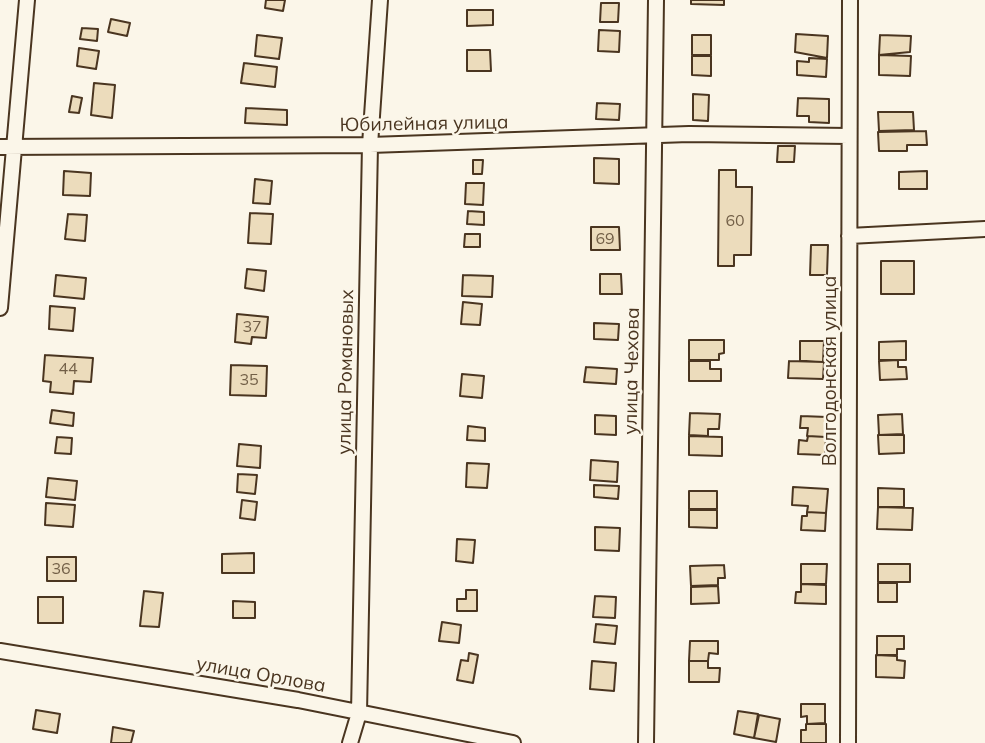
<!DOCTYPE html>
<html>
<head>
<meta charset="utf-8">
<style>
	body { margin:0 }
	canvas { display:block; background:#fbf6e9 }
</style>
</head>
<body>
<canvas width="985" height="743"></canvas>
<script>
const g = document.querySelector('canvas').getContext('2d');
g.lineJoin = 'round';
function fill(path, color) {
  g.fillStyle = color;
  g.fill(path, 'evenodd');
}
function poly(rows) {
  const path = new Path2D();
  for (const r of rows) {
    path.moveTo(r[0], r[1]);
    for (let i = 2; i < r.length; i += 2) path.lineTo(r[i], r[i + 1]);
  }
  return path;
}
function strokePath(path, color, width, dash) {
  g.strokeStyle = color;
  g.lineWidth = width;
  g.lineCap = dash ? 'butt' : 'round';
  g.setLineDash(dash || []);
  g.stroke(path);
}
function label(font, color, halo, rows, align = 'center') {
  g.font = font + ' Mulish,sans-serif';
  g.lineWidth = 5;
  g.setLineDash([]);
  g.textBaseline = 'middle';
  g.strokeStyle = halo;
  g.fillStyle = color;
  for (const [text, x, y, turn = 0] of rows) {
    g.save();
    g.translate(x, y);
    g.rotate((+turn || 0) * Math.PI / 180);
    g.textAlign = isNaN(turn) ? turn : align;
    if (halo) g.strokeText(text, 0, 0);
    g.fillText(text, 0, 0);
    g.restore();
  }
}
const building = poly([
	[266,0,285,0,283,11,265,8,266,0],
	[691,0,724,0,724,5,691,4,691,0],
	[601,3,619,3,618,22,600,22,601,3],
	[467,10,493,10,493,25,467,26,467,10],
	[111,19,130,23,127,36,108,32,111,19],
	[82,28,98,29,97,41,80,39,82,28],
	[599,30,620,31,619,52,598,51,599,30],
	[796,34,828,36,827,58,795,52,796,34],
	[257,35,282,38,279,59,255,56,257,35],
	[692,35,711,35,711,55,692,55,692,35],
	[880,35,911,36,910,52,879,55,880,35],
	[79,48,99,51,96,69,77,66,79,48],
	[467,50,490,50,491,71,467,71,467,50],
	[879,55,911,56,910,76,879,75,879,55],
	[692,56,711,56,711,76,692,75,692,56],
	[809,58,827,59,826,77,797,75,797,61,809,62,809,58],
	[244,63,277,67,275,87,241,83,244,63],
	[94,83,115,85,112,118,91,115,94,83],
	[693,94,709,95,708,121,693,120,693,94],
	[72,96,82,98,79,113,69,112,72,96],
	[798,98,829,99,829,123,809,122,809,116,797,116,798,98],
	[597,103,620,104,619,120,596,119,597,103],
	[246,108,287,110,287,125,245,123,246,108],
	[878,112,913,112,914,130,879,131,878,112],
	[926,131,927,145,907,145,907,151,879,151,878,132,926,131],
	[778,146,795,146,794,162,777,162,778,146],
	[594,158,619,159,619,184,594,183,594,158],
	[473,160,483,160,482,174,473,174,473,160],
	[719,170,736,170,736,187,752,187,751,255,734,255,734,266,718,266,719,170],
	[64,171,91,173,90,196,63,195,64,171],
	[927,171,927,189,899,189,899,172,927,171],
	[255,179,272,181,270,204,253,203,255,179],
	[466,183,484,183,483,205,465,204,466,183],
	[468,211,484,212,484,225,467,224,468,211],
	[250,213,273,214,271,244,248,243,250,213],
	[68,214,87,215,85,241,65,239,68,214],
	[591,227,619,227,620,250,591,250,591,227],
	[465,234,480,234,480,247,464,247,465,234],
	[811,245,828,245,827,275,810,275,811,245],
	[881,261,914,261,914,294,881,294,881,261],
	[247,269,266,271,264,291,245,288,247,269],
	[600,274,621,274,622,294,600,294,600,274],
	[56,275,86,278,84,299,54,296,56,275],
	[463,275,493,276,492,297,462,296,463,275],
	[463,302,482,304,480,325,461,324,463,302],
	[50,306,75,308,73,331,49,329,50,306],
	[237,314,268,317,266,338,252,337,251,344,235,342,237,314],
	[594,323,619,324,618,340,594,339,594,323],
	[689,340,724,340,724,353,719,354,719,360,689,360,689,340],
	[800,341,824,341,823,362,800,361,800,341],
	[906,341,906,360,879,360,879,342,906,341],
	[45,355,93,358,91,382,74,381,73,394,50,392,51,382,43,381,45,355],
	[898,360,898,367,906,367,907,379,880,380,879,361,898,360],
	[689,361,710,361,710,369,721,369,721,381,689,381,689,361],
	[789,361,824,362,823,379,788,378,789,361],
	[231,365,267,366,266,396,230,395,231,365],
	[586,367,617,369,616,384,584,382,586,367],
	[462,374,484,376,482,398,460,396,462,374],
	[52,410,74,413,73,426,50,423,52,410],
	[690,413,720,414,719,429,708,429,708,436,689,435,690,413],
	[902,414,903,434,879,435,878,415,902,414],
	[595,415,616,416,616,435,595,434,595,415],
	[801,416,827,417,826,437,807,436,808,428,800,428,801,416],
	[468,426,485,428,485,441,467,440,468,426],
	[878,435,904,435,904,453,879,454,878,435],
	[689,436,722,437,722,456,689,455,689,436],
	[808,436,826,437,825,455,798,454,799,440,807,441,808,436],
	[57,437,72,438,71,454,55,453,57,437],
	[239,444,261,446,260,468,237,466,239,444],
	[591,460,618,462,617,482,590,480,591,460],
	[467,463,489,464,487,488,466,487,467,463],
	[238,474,257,475,255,494,237,492,238,474],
	[48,478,77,481,75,500,46,497,48,478],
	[594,485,619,486,618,499,594,497,594,485],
	[793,487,828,489,826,513,807,512,808,506,792,505,793,487],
	[878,488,904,489,904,507,878,507,878,488],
	[689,491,717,491,717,509,689,509,689,491],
	[242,500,257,502,255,520,240,518,242,500],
	[46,503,75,505,73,527,45,525,46,503],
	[878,507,913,508,912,530,877,529,878,507],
	[689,510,717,510,717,528,689,527,689,510],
	[807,512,826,513,825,531,801,530,802,516,807,516,807,512],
	[595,527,620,528,619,551,595,550,595,527],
	[457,539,475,540,473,563,456,561,457,539],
	[254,553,254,573,222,573,222,554,254,553],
	[47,557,76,557,76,581,47,581,47,557],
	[801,564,827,564,826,584,801,584,801,564],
	[878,564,910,564,910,582,878,582,878,564],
	[724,565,725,578,718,578,718,585,691,586,690,566,724,565],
	[878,583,897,583,897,602,878,602,878,583],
	[801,584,826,585,826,604,795,603,796,592,801,592,801,584],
	[718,586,719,603,691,604,691,587,718,586],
	[466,590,477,590,477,611,457,611,457,599,466,599,466,590],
	[144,591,163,593,159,627,140,626,144,591],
	[595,596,616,597,615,618,593,617,595,596],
	[38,597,63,597,63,623,38,623,38,597],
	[233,601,255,602,255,618,233,618,233,601],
	[442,622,461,625,459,643,439,641,442,622],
	[596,624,617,626,615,644,594,642,596,624],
	[877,636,904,636,904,649,897,649,897,655,877,655,877,636],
	[690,641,718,641,718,654,709,653,708,661,689,661,690,641],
	[469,653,478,655,473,683,457,680,461,660,468,661,469,653],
	[876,655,897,656,897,660,905,661,904,678,876,677,876,655],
	[592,661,616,663,614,691,590,689,592,661],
	[689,661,708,661,708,668,720,668,719,682,689,682,689,661],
	[801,704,825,704,825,723,807,724,807,716,801,717,801,704],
	[36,710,60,714,57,733,33,729,36,710],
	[738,711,758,714,754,738,734,734,738,711],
	[759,715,780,719,776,742,754,738,759,715],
	[806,724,826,724,826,743,801,743,801,730,806,730,806,724],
	[113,727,134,731,131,743,111,743,113,727]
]);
fill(building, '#ecdcbc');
strokePath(building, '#4a3520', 2);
const street = poly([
	[0,147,370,145,689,134,849,136],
	[849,236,985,229],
	[0,308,27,0],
	[0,651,298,700,513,743],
	[350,743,359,713,370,145,380,0],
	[646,743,656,0],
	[848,743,850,0]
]);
strokePath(street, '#4a3520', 18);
strokePath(street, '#fbf6e9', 14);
label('16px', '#725f47', null, [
	["60",735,221],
	["69",605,239],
	["37",252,327],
	["44",68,369],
	["35",249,380],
	["36",61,569]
]);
label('19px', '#4a3520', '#fbf6e9', [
	["Юбилейная улица",424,124,-1],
	["улица Чехова",632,371,-89],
	["Волгодонская улица",830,371,-90],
	["улица Романовых",346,372,-89],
	["улица Орлова",261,675,10]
]);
</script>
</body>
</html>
